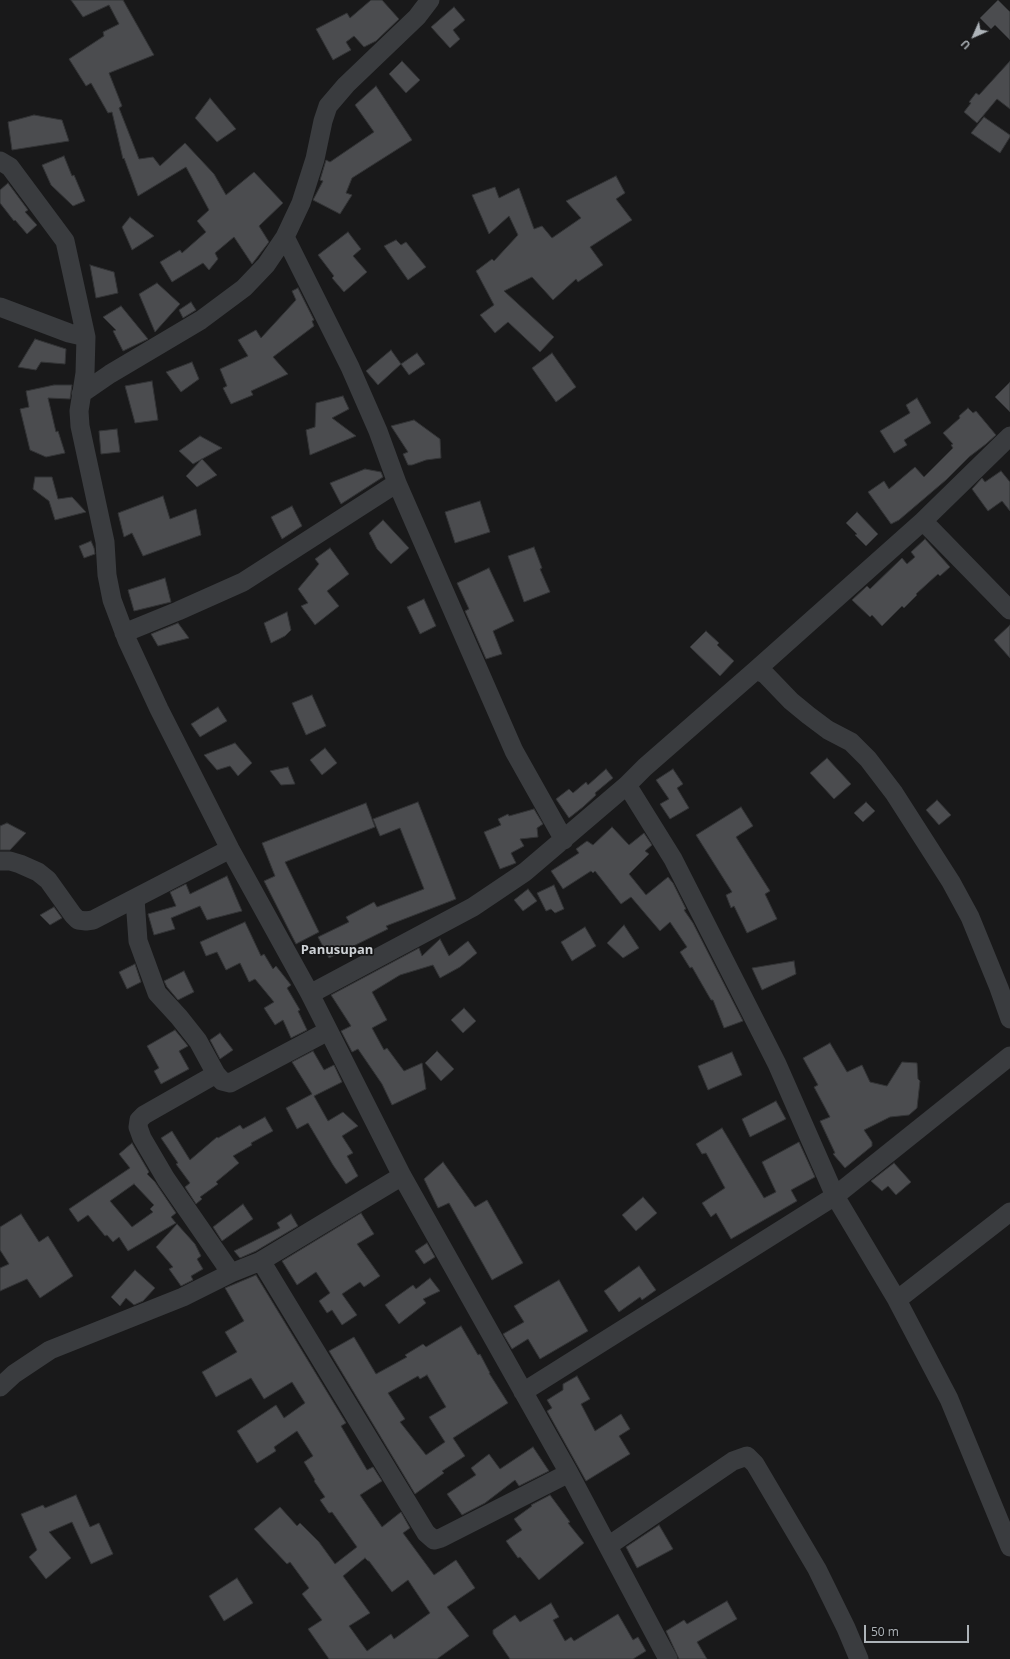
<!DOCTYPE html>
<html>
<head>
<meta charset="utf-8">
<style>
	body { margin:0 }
	#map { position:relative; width:1010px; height:1659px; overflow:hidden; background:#19191a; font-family:"Open Sans",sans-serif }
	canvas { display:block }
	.north { position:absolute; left:954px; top:16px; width:40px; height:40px; -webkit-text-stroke:3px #141415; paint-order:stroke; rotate:225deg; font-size:11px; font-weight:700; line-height:16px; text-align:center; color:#adb3b8 }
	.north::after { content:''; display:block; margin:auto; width:14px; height:18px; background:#adb3b8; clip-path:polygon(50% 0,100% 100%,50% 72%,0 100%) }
	.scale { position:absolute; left:864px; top:1625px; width:105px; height:18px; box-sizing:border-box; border:2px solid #adb3b8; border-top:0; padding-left:5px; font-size:12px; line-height:14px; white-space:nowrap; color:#adb3b8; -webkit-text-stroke:3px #141415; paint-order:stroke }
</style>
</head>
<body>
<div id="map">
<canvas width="1010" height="1659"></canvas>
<div class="north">U</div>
<div class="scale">50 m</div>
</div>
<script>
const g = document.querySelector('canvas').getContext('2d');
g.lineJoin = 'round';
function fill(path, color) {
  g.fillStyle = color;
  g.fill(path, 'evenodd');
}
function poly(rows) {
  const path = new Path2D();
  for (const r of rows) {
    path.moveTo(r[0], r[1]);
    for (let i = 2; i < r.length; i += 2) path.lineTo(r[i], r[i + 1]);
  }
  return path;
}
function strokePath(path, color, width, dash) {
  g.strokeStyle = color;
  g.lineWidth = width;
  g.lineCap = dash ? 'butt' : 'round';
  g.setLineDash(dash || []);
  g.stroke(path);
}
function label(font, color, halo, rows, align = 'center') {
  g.font = font + ' "Open Sans",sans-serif';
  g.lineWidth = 3.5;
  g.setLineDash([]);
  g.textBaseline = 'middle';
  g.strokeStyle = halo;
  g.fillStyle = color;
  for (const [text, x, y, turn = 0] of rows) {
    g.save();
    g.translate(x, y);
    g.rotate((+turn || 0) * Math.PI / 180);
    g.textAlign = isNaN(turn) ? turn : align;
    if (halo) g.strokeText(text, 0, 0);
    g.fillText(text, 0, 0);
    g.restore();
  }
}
const building = poly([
	[71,0,123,0,154,55,109,73,122,106,119,108,139,159,153,157,160,166,185,143,214,174,226,195,254,172,283,203,259,226,269,242,252,264,234,237,215,253,218,259,209,270,203,263,172,282,160,262,180,250,182,253,206,232,197,221,209,210,186,167,138,196,124,158,123,159,112,112,108,113,91,83,86,86,69,59,104,36,103,32,119,24,109,5,83,17,71,0],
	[371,0,382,0,399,19,376,41,364,47,354,36,346,42,351,50,333,60,316,29,347,13,350,18,371,0],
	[998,0,1010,12,1010,40,995,25,991,29,980,18,998,0],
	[454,7,465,20,453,30,460,39,450,48,431,27,454,7],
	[402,61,420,80,406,93,389,74,402,61],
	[1010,61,1010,109,997,99,977,123,964,112,971,103,969,102,976,93,979,95,1010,61],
	[376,86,412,140,352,178,346,193,352,195,340,214,313,200,323,181,320,180,326,160,330,162,374,132,355,105,376,86],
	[210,98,236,129,217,142,195,118,210,98],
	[34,115,62,120,69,141,12,150,8,122,34,115],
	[984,117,1010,135,1010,137,1000,153,971,133,984,117],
	[64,156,72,176,74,175,85,201,73,206,51,185,42,165,64,156],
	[616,176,625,193,616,199,632,220,590,247,603,265,578,282,576,279,553,300,532,277,504,291,554,337,540,352,508,322,495,333,480,315,494,305,476,271,492,259,494,261,518,235,509,216,489,234,472,195,495,187,499,198,519,188,534,229,542,226,552,238,581,218,566,201,616,176],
	[8,183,28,210,25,212,37,225,27,234,15,220,14,221,0,203,0,190,8,183],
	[130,217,154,236,132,250,122,227,130,217],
	[348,232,361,249,353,256,367,272,344,292,332,278,334,276,318,255,348,232],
	[396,240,401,245,406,242,426,267,408,280,384,246,396,240],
	[90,265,114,272,118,293,96,298,90,265],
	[157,283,180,304,155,332,139,294,157,283],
	[298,288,314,320,312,321,314,326,273,357,288,374,251,391,253,395,231,404,223,388,227,386,220,369,248,356,238,340,256,330,261,338,296,300,292,291,298,288],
	[191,302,196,310,183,318,179,310,191,302],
	[121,306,148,339,123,351,113,331,116,330,103,317,121,306],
	[35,339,66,349,65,364,41,362,36,370,18,367,35,339],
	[391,350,401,364,378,385,366,371,391,350],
	[417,353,425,364,409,375,401,364,417,353],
	[552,353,576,387,556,402,532,368,552,353],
	[192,362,199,379,181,392,166,372,192,362],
	[152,381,158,420,135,423,125,386,152,381],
	[1010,382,1010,412,995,397,1010,382],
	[54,385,72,385,70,399,48,398,56,432,58,431,65,453,46,457,30,450,20,409,29,407,26,391,54,385],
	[343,396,349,409,332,418,356,436,310,455,306,430,315,427,316,403,343,396],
	[917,398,931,423,904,440,907,445,894,453,880,431,910,413,906,405,917,398],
	[968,408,973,413,976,411,996,435,986,444,969,457,946,480,899,520,891,524,868,492,884,481,889,489,915,467,924,477,953,448,951,445,953,444,943,433,960,418,959,416,968,408],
	[414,420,440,439,441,458,426,460,412,465,408,465,403,454,408,452,391,426,414,420],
	[117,429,120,452,101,454,99,431,117,429],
	[200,436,222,448,193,464,179,451,200,436],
	[202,459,217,475,197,487,186,476,202,459],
	[365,469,381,472,383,477,341,504,330,483,365,469],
	[1001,471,1010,482,1010,511,1002,501,988,511,972,489,982,478,985,482,1001,471],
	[35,477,52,477,58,499,72,497,86,512,55,520,49,501,33,489,35,477],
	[163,496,170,519,196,509,201,535,143,556,132,533,124,537,118,513,163,496],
	[480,501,490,532,455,543,445,512,480,501],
	[292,506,302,526,282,539,271,517,292,506],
	[857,512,878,534,866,546,855,535,857,534,846,523,857,512],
	[383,520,409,548,391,564,377,549,369,533,383,520],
	[925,539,950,567,940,576,938,574,916,594,917,595,904,608,902,606,882,626,872,615,870,617,852,600,867,586,870,589,902,558,907,564,915,557,911,552,925,539],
	[91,541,94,548,95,554,84,558,79,546,91,541],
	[534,547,542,568,540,569,550,592,524,602,508,556,534,547],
	[330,548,349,574,327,591,339,606,315,625,301,606,308,603,298,589,319,564,315,559,330,548],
	[489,568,514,621,493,631,502,654,486,659,465,611,469,609,457,583,489,568],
	[165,578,171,602,134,611,128,590,165,578],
	[424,599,436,626,420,634,407,607,424,599],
	[287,612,291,630,285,636,271,643,264,623,287,612],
	[178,623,189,638,158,646,151,634,178,623],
	[1010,625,1010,658,994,640,1010,625],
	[706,631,719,643,717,645,734,661,720,676,690,647,706,631],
	[312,695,326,726,306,735,292,703,312,695],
	[218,707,227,721,200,737,191,724,218,707],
	[235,743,252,763,238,776,230,766,217,770,204,755,235,743],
	[325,748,337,763,322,775,310,760,325,748],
	[827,758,851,784,834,799,810,773,827,758],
	[288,767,295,784,281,785,270,771,288,767],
	[606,769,613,778,595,793,596,795,583,807,569,818,556,799,569,789,573,793,586,782,588,785,606,769],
	[673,769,683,784,677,788,689,808,670,819,660,804,669,799,656,780,673,769],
	[937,800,951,815,939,825,926,810,937,800],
	[418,802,456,899,386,926,388,929,329,958,318,937,349,922,346,917,374,902,377,907,424,889,400,828,380,836,373,819,418,802],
	[866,802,875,811,863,822,854,813,866,802],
	[366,803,375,827,285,862,319,932,296,944,264,881,275,876,262,843,366,803],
	[741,807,753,826,736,837,770,891,765,894,777,919,747,933,734,906,731,908,726,895,732,892,696,835,741,807],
	[534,809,543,824,537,828,538,837,520,839,524,846,511,853,516,863,500,869,484,832,501,825,498,819,508,814,509,816,534,809],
	[7,823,26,833,10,850,0,850,0,826,7,823],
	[612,827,629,845,644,833,652,845,645,851,649,854,629,874,646,895,668,877,673,883,686,909,684,910,693,923,743,1021,724,1028,713,1000,711,1000,692,967,690,968,680,952,687,947,670,922,660,931,631,897,621,904,595,871,593,873,591,871,563,889,551,871,579,853,576,849,587,841,593,845,612,827],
	[227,876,242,911,207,920,200,906,171,918,175,929,154,935,148,914,176,906,170,892,186,884,190,894,227,876],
	[554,885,564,909,555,913,551,909,546,911,537,893,554,885],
	[528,889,537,901,523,911,514,900,528,889],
	[54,907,62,918,50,925,40,915,54,907],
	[245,922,261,956,264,954,273,969,276,966,291,985,287,988,300,1010,298,1011,307,1030,291,1038,283,1020,275,1025,264,1008,274,1002,255,979,249,982,240,963,226,970,217,952,206,956,200,942,245,922],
	[624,925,639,948,623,958,607,943,624,925],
	[585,927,596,946,572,961,561,942,585,927],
	[440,939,449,956,468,941,477,953,460,967,440,978,433,965,400,975,372,992,387,1020,372,1028,384,1050,387,1048,404,1071,422,1063,426,1089,392,1105,382,1084,358,1049,352,1052,341,1031,351,1026,331,995,419,948,422,956,440,939],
	[794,961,796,974,762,990,752,968,794,961],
	[135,964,141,982,127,989,119,972,135,964],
	[184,971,194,992,178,1000,167,987,164,981,184,971],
	[464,1008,476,1021,463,1033,451,1020,464,1008],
	[175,1030,188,1046,179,1051,189,1069,161,1084,154,1071,159,1068,147,1046,175,1030],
	[220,1033,233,1050,220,1059,210,1040,220,1033],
	[830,1043,847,1072,862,1065,870,1082,887,1086,902,1062,917,1063,918,1079,920,1081,917,1108,909,1115,890,1117,864,1130,872,1142,872,1146,845,1168,833,1154,835,1153,820,1121,830,1117,814,1087,818,1085,803,1058,830,1043],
	[313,1051,324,1070,334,1065,342,1082,314,1096,328,1121,343,1112,358,1126,342,1136,353,1153,347,1156,358,1176,346,1184,333,1165,308,1123,297,1129,286,1108,312,1094,292,1062,313,1051],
	[437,1051,454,1069,441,1081,425,1063,437,1051],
	[732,1052,742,1075,708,1090,698,1066,732,1052],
	[776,1101,786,1119,750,1137,742,1119,776,1101],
	[265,1117,273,1131,251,1143,252,1145,233,1156,239,1163,216,1182,218,1184,200,1197,202,1199,196,1204,185,1187,190,1183,176,1164,178,1163,161,1138,172,1131,190,1160,217,1137,218,1138,240,1125,243,1129,265,1117],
	[722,1128,764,1198,776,1192,762,1162,799,1142,815,1177,791,1190,797,1201,731,1239,716,1213,711,1217,702,1203,725,1188,706,1153,702,1154,696,1144,722,1128],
	[132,1143,149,1172,147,1174,155,1182,176,1213,171,1217,176,1223,128,1251,119,1237,113,1242,107,1235,105,1236,88,1215,78,1222,69,1209,130,1168,119,1154,132,1143],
	[134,1184,154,1205,150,1209,153,1212,132,1227,110,1201,134,1184],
	[443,1162,475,1207,487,1200,523,1263,492,1280,449,1203,438,1208,424,1179,443,1162],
	[894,1163,911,1182,896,1195,888,1186,882,1191,871,1181,894,1163],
	[643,1197,657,1213,636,1231,622,1215,643,1197],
	[243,1204,253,1219,222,1241,213,1227,243,1204],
	[361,1213,374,1234,357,1244,380,1276,364,1287,360,1282,342,1294,357,1315,342,1325,332,1310,327,1313,319,1301,330,1293,316,1272,297,1285,282,1261,361,1213],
	[21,1214,39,1242,48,1236,73,1276,40,1298,27,1279,0,1291,0,1268,9,1264,0,1250,0,1227,21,1214],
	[291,1214,298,1226,256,1251,240,1258,234,1251,280,1228,277,1223,291,1214],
	[177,1224,195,1244,201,1256,197,1259,203,1269,191,1276,193,1280,181,1286,169,1269,173,1267,156,1247,177,1224],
	[427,1243,435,1257,424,1264,415,1251,427,1243],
	[639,1266,656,1290,642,1300,640,1297,619,1312,604,1291,639,1266],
	[135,1270,155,1288,143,1301,134,1305,126,1298,120,1306,111,1297,135,1270],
	[256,1275,346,1423,341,1426,367,1470,373,1467,382,1481,360,1495,382,1527,401,1512,410,1528,403,1533,434,1575,456,1560,475,1588,447,1607,469,1636,437,1659,329,1659,308,1629,322,1620,302,1594,309,1588,290,1562,287,1564,254,1529,280,1507,297,1526,300,1523,319,1542,335,1564,357,1547,332,1512,329,1513,320,1500,325,1497,314,1481,315,1480,304,1462,313,1456,297,1431,274,1447,276,1451,257,1463,237,1431,276,1405,284,1418,305,1403,292,1382,264,1399,251,1378,216,1397,202,1372,237,1352,225,1332,244,1321,225,1288,256,1275],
	[365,1558,368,1561,369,1561,392,1592,408,1580,430,1613,394,1639,391,1634,367,1651,349,1626,370,1613,343,1576,365,1558],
	[430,1278,440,1291,423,1299,426,1303,399,1324,385,1305,413,1285,416,1289,430,1278],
	[559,1280,588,1331,540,1359,528,1339,512,1349,503,1334,524,1322,514,1306,559,1280],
	[461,1326,478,1355,480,1354,490,1373,489,1373,508,1403,453,1438,465,1456,442,1471,444,1473,415,1494,329,1351,354,1337,376,1374,407,1357,405,1355,423,1344,426,1347,461,1326],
	[427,1375,446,1407,429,1417,445,1442,426,1455,400,1422,405,1419,388,1393,418,1376,420,1379,427,1375],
	[577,1376,590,1399,581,1404,595,1431,621,1414,630,1429,619,1436,630,1454,586,1481,547,1411,552,1408,547,1400,563,1390,563,1384,577,1376],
	[533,1447,549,1471,519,1486,515,1480,485,1503,462,1515,447,1494,476,1475,471,1468,489,1454,500,1469,533,1447],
	[76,1495,90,1527,99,1523,113,1554,91,1564,72,1522,49,1532,71,1558,46,1579,29,1557,37,1550,21,1514,43,1505,45,1508,76,1495],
	[550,1495,570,1522,568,1523,584,1543,539,1580,520,1557,518,1558,506,1541,522,1530,514,1519,532,1506,531,1505,550,1495],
	[659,1525,673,1549,637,1568,626,1547,659,1525],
	[237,1578,253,1603,224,1621,209,1596,237,1578],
	[727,1601,737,1619,697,1642,707,1659,679,1659,666,1631,684,1620,687,1624,727,1601],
	[551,1603,559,1617,553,1620,565,1641,571,1637,574,1641,618,1614,633,1640,638,1637,646,1651,633,1659,510,1659,493,1634,493,1630,515,1615,520,1622,551,1603]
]);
fill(building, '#4b4c4f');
strokePath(building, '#333436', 1);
strokePath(poly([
	[0,161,10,167,65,241,86,337,85,373,79,411,80,426,105,542,107,575,112,600,127,640,159,709,230,849,310,994,402,1176,569,1473,668,1659],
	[285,237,350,367,378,431,397,483,514,751,564,840],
	[0,307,69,333,86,337],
	[81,394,110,374,201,320,244,288,266,265,285,237,301,203,315,159,323,121,328,106,346,85,417,17,430,0],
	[923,521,1010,610],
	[124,633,178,611,243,582,397,483],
	[756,670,765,674,791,701,808,715,828,730,851,742,868,759,894,793,951,882,970,917,999,988,1010,1019],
	[627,785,673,859,777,1064,835,1196,897,1300,1010,1212],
	[0,861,10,861,20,864,38,872,48,880,73,915,78,920,86,921,93,920,230,849],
	[135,899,138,941,157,993,179,1017,198,1041,216,1074,222,1081,230,1083,328,1031],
	[310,994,473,907,525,872,627,785,645,767,756,670,923,521,1010,436],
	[216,1074,144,1115,139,1120,138,1127,142,1138,166,1179,231,1273],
	[402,1176,261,1261,426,1533,434,1540,441,1538,569,1473],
	[897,1300,949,1399,1010,1547],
	[0,1387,14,1374,50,1350,183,1297,231,1273,261,1261],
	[523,1392,835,1196,1010,1056],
	[608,1546,733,1461,747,1456,755,1464,817,1569,846,1628,859,1659]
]), '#3a3c3f', 19);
label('bold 13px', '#cdd1d5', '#141415', [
	["Panusupan",337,950]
]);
</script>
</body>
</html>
